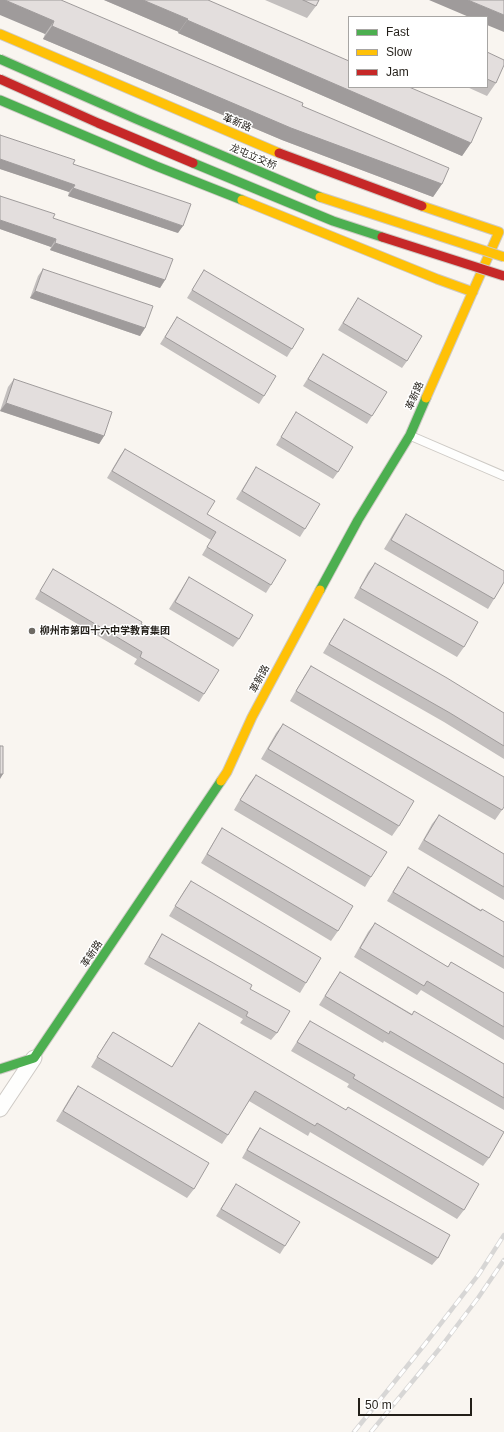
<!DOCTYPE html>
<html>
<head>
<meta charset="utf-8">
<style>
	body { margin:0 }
	#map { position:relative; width:504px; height:1432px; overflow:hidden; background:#f9f5f0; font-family:Arial,sans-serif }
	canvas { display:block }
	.legend { position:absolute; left:348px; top:16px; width:140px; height:72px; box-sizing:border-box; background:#fff; border:1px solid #a7a5a3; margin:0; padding:5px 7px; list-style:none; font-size:12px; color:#231f19 }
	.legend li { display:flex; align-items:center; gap:8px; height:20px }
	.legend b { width:20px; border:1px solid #a7a5a3 }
	.scale { position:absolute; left:358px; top:1398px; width:114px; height:18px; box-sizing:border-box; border:2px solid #231f19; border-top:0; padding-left:5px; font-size:12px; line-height:14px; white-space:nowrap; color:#231f19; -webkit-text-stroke:3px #fff; paint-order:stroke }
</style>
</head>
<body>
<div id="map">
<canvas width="504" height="1432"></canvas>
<ul class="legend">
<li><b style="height:5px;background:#4caf50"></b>Fast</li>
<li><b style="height:5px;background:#ffc107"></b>Slow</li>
<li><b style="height:5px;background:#c62828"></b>Jam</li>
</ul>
<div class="scale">50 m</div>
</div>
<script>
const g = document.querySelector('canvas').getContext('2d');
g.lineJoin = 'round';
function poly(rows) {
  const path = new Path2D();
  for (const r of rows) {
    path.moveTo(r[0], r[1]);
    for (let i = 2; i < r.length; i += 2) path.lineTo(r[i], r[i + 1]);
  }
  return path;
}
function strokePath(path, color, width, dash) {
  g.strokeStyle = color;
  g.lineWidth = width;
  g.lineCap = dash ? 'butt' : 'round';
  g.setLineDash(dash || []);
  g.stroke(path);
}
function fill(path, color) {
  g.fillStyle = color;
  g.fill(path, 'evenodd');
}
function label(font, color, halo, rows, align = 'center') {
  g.font = font + ' Arial,"Noto Sans SC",sans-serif';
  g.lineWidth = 3;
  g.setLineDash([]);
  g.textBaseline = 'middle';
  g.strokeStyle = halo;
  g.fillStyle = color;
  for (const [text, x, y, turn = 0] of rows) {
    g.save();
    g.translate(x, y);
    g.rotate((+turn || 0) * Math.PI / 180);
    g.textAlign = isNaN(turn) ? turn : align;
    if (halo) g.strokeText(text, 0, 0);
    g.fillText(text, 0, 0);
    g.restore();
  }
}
const lane = poly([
	[411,436,504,476]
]);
const street = poly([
	[0,1109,34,1058]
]);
const fast = poly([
	[0,100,156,166,242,200],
	[320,590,358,520,410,435,426,398],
	[0,1069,34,1058,221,781]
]);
const slow = poly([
	[0,34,279,153],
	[242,200,437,279,473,292],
	[422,206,499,232,426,398],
	[221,781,227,772,252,717,320,590]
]);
const jam = poly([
	[279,153,422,206]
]);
strokePath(lane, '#cecac5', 10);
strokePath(street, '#cecac5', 17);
strokePath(fast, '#cecac5', 11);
strokePath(slow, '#cecac5', 11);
strokePath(jam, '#cecac5', 11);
strokePath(lane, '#fefefd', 8);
strokePath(street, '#fefefd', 15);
strokePath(fast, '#4caf50', 9);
strokePath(slow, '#ffc107', 9);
strokePath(jam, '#c62828', 9);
const rail = poly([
	[354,1432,425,1344,479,1274,504,1235],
	[371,1432,440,1348,478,1298,504,1260]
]);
strokePath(rail, '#d7d6d5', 4.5);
strokePath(rail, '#fff', 3, [9]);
const fastBridge = poly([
	[0,59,136,119,320,197],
	[193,163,333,221,382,237]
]);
const slowBridge = poly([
	[320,197,504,257]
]);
const jamBridge = poly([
	[0,79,98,123,193,163],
	[382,237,504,276]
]);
strokePath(fastBridge, '#cecac5', 11, []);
strokePath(slowBridge, '#cecac5', 11, []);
strokePath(jamBridge, '#cecac5', 11, []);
strokePath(fastBridge, '#4caf50', 9);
strokePath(slowBridge, '#ffc107', 9);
strokePath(jamBridge, '#c62828', 9);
fill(poly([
	[0,0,302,106,442,184,433,197,282,140,43,39,45,34],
	[104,0,208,0,471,143,462,156,178,33,179,32],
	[265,0,319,0,316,6,307,18],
	[487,52,496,83,487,96,467,87,487,87],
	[0,135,73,164,178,233,68,196,69,192,0,169],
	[0,196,53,218,165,280,160,288,50,250,51,247,0,229],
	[43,269,145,328,140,336,30,298,38,276],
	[204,270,292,349,287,357,187,298],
	[358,298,407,361,402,368,338,330],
	[177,317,264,396,259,404,160,344],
	[323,354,372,416,367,424,303,386],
	[14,379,104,436,99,444,0,411,8,387],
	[296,412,338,472,333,479,276,445],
	[125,449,207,514,271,585,266,593,202,555,211,540,107,478,120,456],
	[256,467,305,529,300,537,236,499],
	[406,514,494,599,488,609,384,549,399,524],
	[375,563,464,647,457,657,354,598,368,572],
	[53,569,141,624,204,694,199,702,134,664,137,659,35,599],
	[189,577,239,639,233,647,169,609],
	[344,619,504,713,504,759,444,722,323,653,338,628],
	[311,666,502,810,495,820,290,701,305,675],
	[283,724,399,826,392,836,261,759,276,733],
	[256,775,371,877,365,887,234,810,249,784],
	[439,815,504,854,504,900,418,849,432,824],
	[222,828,338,931,331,941,201,863],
	[408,867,481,910,504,922,504,969,387,901,402,876],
	[191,881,306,983,300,993,169,916,184,891],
	[375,923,448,967,451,962,504,993,504,1040,421,990,417,995,354,957,368,932],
	[162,934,250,989,277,1033,271,1040,240,1023,243,1019,144,964,157,942],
	[340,972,412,1014,504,1064,504,1110,384,1041,383,1043,319,1005,334,981],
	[310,1021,489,1158,483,1166,347,1087,349,1084,291,1051],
	[199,1023,464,1210,457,1219,310,1132,308,1136,249,1101,228,1135,222,1144,91,1067,106,1042,113,1032,172,1067,192,1033],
	[78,1086,194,1189,187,1198,56,1121,71,1096],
	[260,1128,438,1258,432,1265,242,1158,255,1135],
	[236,1184,285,1246,280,1254,216,1216]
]), '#c3bfbe');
fill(poly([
	[0,0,5,0,54,21,45,34,0,15],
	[104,0,143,0,188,19,179,32],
	[429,0,468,0,504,15,504,32,487,25,487,17,469,17],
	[187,20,471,143,462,156,178,33],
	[52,26,442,184,433,197,282,140,43,39],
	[0,159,75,185,69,192,0,169],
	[73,188,183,226,178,233,68,196],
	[0,220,56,239,51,247,0,229],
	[55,243,165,280,160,288,50,250],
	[35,291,145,328,140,336,30,298],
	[6,403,104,436,99,444,0,411],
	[0,774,3,774,0,779]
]), '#9f9b9b');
const building = poly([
	[5,0,61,0,303,103,302,106,449,168,442,184,291,128,52,26,54,21,5,0],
	[143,0,208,0,349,61,349,87,409,87,482,118,471,143,187,20,188,19,143,0],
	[303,0,319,0,316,6,303,0],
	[468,0,504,0,504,15,468,0],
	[487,52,504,60,504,65,496,83,487,79,487,52],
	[0,135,75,160,73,164,191,204,183,226,73,188,75,185,0,159,0,135],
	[0,196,55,214,53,218,173,259,165,280,55,243,56,239,0,220,0,196],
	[43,269,153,306,145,328,35,291,43,269],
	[204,270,304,329,292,349,192,290,204,270],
	[358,298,422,336,407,361,343,323,358,298],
	[177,317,276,376,264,396,165,337,177,317],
	[323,354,387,392,372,416,308,379,323,354],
	[14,379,112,412,104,436,6,403,14,379],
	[296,412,353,447,338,472,281,437,296,412],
	[125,449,215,501,207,514,286,560,271,585,207,547,216,532,112,471,125,449],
	[256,467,320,504,305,529,242,491,256,467],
	[406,514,504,571,504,582,494,599,391,540,406,514],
	[375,563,478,622,464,647,360,588,375,563],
	[53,569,142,622,141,624,219,670,204,694,140,657,142,652,40,591,53,569],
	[189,577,253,615,239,639,175,602,189,577],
	[344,619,447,678,504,713,504,746,450,713,329,644,344,619],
	[311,666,504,777,504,807,502,810,296,691,311,666],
	[283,724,414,801,399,826,268,749,283,724],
	[0,746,3,746,3,774,0,774,0,746],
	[256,775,387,852,371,877,240,800,256,775],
	[439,815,504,854,504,887,424,840,439,815],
	[222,828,353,906,338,931,207,854,222,828],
	[408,867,481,911,482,909,504,922,504,957,393,892,408,867],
	[191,881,321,958,306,983,175,906,191,881],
	[375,923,448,967,451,962,504,993,504,1027,427,981,424,986,360,948,375,923],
	[162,934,252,985,250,989,290,1011,277,1033,246,1016,248,1012,149,957,162,934],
	[340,972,412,1015,414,1011,504,1064,504,1098,390,1031,389,1034,325,996,340,972],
	[310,1021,504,1132,489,1158,353,1078,355,1075,297,1042,310,1021],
	[199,1023,346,1110,348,1107,479,1184,464,1210,317,1123,315,1126,255,1091,228,1135,97,1057,113,1032,172,1067,199,1023],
	[78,1086,209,1163,194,1189,63,1111,78,1086],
	[260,1128,450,1235,438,1258,247,1150,260,1128],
	[236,1184,300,1222,285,1246,221,1209,236,1184]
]);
fill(building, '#e3dedd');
strokePath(building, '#9f9b9b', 1);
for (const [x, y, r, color] of [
	[32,631,4,"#6e6a64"]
]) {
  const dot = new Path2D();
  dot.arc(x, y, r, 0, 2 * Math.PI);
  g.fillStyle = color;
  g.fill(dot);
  strokePath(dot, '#fff', 1.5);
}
label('10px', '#231f19', '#fff', [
	["革新路",237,123,23],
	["龙屯立交桥",253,157,23],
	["革新路",415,396,-66],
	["革新路",260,679,-62],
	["革新路",92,954,-56]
]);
label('bold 10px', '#231f19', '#fff', [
	["柳州市第四十六中学教育集团",40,631]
], 'left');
</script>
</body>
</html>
